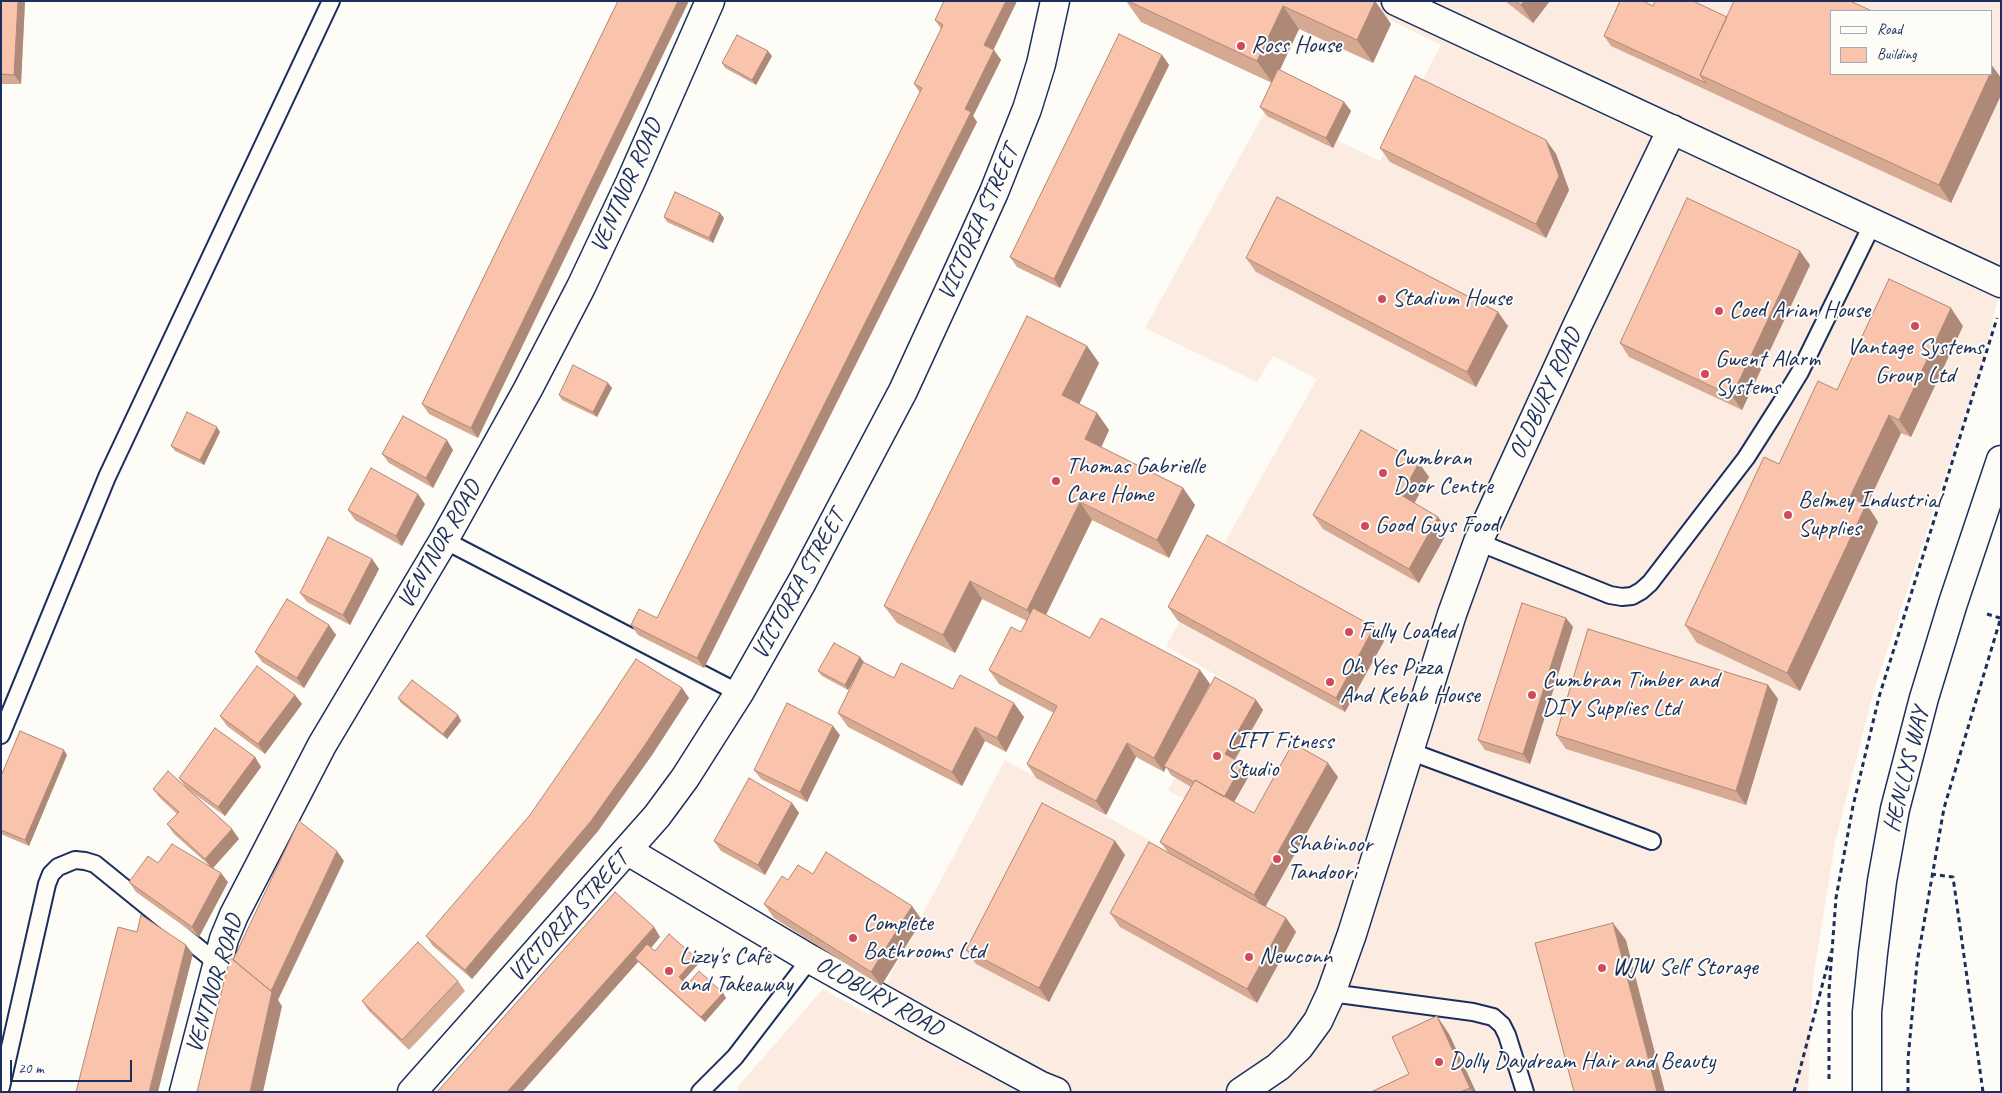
<!DOCTYPE html>
<html>
<head>
<meta charset="utf-8">
<style>
	body { margin:0 }
	#map { position:relative; width:2002px; height:1093px; overflow:hidden; background:#fdfcf7; font-family:Caveat,sans-serif }
	canvas { display:block }
	.frame { position:absolute; inset:0; border:2px solid #1b2f5e; pointer-events:none }
	.legend { position:absolute; left:1830px; top:10px; width:162px; height:65px; box-sizing:border-box; background:#fdfcf7; border:1px solid #a3aaba; margin:0; padding:6px 9px; list-style:none; font-size:15px; color:#1b2f5e }
	.legend li { display:flex; align-items:center; gap:10px; height:25px }
	.legend b { width:25px; border:1px solid #a3aaba }
	.scale { position:absolute; left:10px; top:1060px; width:122px; height:22px; box-sizing:border-box; border:2px solid #1b2f5e; border-top:0; padding-left:6px; font-size:15px; line-height:18px; white-space:nowrap; color:#1b2f5e; -webkit-text-stroke:4px #fdfcf7; paint-order:stroke }
</style>
</head>
<body>
<div id="map">
<canvas width="2002" height="1093"></canvas>
<div class="frame"></div>
<ul class="legend">
<li><b style="height:6px;background:#fdfcf7"></b>Road</li>
<li><b style="height:14px;background:#f9c4ab"></b>Building</li>
</ul>
<div class="scale">20 m</div>
</div>
<script>
const g = document.querySelector('canvas').getContext('2d');
g.lineJoin = 'round';
function fill(path, color) {
  g.fillStyle = color;
  g.fill(path, 'evenodd');
}
function poly(rows) {
  const path = new Path2D();
  for (const r of rows) {
    path.moveTo(r[0], r[1]);
    for (let i = 2; i < r.length; i += 2) path.lineTo(r[i], r[i + 1]);
  }
  return path;
}
function strokePath(path, color, width, dash) {
  g.strokeStyle = color;
  g.lineWidth = width;
  g.lineCap = dash ? 'butt' : 'round';
  g.setLineDash(dash || []);
  g.stroke(path);
}
function label(font, color, halo, rows, align = 'center') {
  g.font = font + ' Caveat,sans-serif';
  g.lineWidth = 4;
  g.setLineDash([]);
  g.textBaseline = 'middle';
  g.strokeStyle = halo;
  g.fillStyle = color;
  for (const [text, x, y, turn = 0] of rows) {
    g.save();
    g.translate(x, y);
    g.rotate((+turn || 0) * Math.PI / 180);
    g.textAlign = isNaN(turn) ? turn : align;
    if (halo) g.strokeText(text, 0, 0);
    g.fillText(text, 0, 0);
    g.restore();
  }
}
fill(poly([
	[1358,1,2001,1,2001,285,1984,358,1873,693,1835,843,1813,978,1808,1092,736,1092,740,1084,823,989,869,1015,1005,760,1170,852,1196,806,1168,790,1228,682,1166,646,1317,379,1273,356,1257,382,1145,328,1268,106,1380,161,1441,45,1357,4],
	[1831,11,1991,11,1991,74,1831,74]
]), '#fcebe0');
const service = poly([
	[444,540,739,693],
	[1478,542,1610,595,1622,597,1632,596,1641,591,1650,583,1746,458,1783,400,1800,372,1873,223],
	[1,735,107,477,331,1],
	[1409,751,1652,841],
	[1331,993,1473,1012,1493,1017,1502,1025,1507,1035,1525,1092],
	[1,1087,47,884,51,874,58,867,75,860,85,861,95,864,217,963],
	[700,1092,735,1057,810,959]
]);
const minor = poly([
	[1396,1,2001,283],
	[628,851,810,959,928,1025,1041,1086,1056,1092],
	[184,1092,224,939,234,915,322,745,444,540,528,389,581,287,630,183,710,1],
	[412,1092,657,816,685,778,739,693,802,582,903,391,961,265,994,192,1027,109,1041,64,1055,1],
	[1241,1092,1278,1067,1299,1047,1318,1021,1331,993,1352,934,1452,614,1478,542,1578,324,1672,129]
]);
const tertiary = poly([
	[1867,1092,1867,1012,1873,953,1882,881,1895,809,1924,698,1953,603,2001,460]
]);
strokePath(service, '#1b2f5e', 20);
strokePath(minor, '#1b2f5e', 31);
strokePath(tertiary, '#1b2f5e', 31);
strokePath(poly([
	[1987,614,2000,618],
	[1931,874,1953,877,1983,1092],
	[1829,1079,1829,991,1836,898,1853,806,1879,697,1997,318],
	[1794,1092,1831,952],
	[1908,1092,1908,1059,1917,963,1944,808,2001,617]
]), '#1b2f5e', 3, [5, 4]);
strokePath(service, '#fdfcf7', 16);
strokePath(minor, '#fdfcf7', 28);
strokePath(tertiary, '#fdfcf7', 28);
fill(poly([
	[1,1,25,1,21,84,1,84],
	[618,1,478,438,429,414,422,404],
	[944,1,1017,1,993,49,1001,60,973,116,977,122,704,668,638,635,631,625,657,618,920,93,914,84,941,29,935,20],
	[1126,1,1375,1,1391,24,1373,63,1299,29,1280,70,1344,102,1351,111,1333,148,1267,116,1260,107,1272,83,1141,22],
	[1505,1,1550,1,1533,23],
	[1653,6,1727,17,1993,67,2001,78,2001,95,1951,203,1611,46,1604,36],
	[1162,55,1169,65,1060,288,1017,267,1010,257],
	[772,56,756,85,725,68,722,63],
	[1546,140,1556,154,1569,190,1546,238,1390,162,1380,148],
	[720,213,724,218,713,243,667,222,664,217],
	[1246,258,1508,326,1476,387,1256,272],
	[1810,265,1742,410,1629,357,1620,343],
	[1963,326,1911,437,1901,433,1867,505,1878,522,1800,691,1697,643,1685,625,1837,390],
	[1087,346,1099,363,1079,404,1097,413,1109,430,1101,447,1183,488,1195,505,1169,558,1092,520,1046,615,1090,638,1200,670,1210,684,1195,712,1256,700,1263,710,1235,760,1250,774,1234,802,1254,813,1338,777,1265,907,1286,918,1296,932,1257,1003,1120,927,1110,913,1168,852,1160,842,1191,787,1171,775,1166,767,1164,772,1136,757,1106,815,1036,778,1027,764,1054,713,999,684,989,670,1021,632,1027,621,982,599,955,653,897,623,884,606],
	[608,383,612,388,597,417,562,400,559,395],
	[220,432,204,465,175,451,171,446],
	[453,450,433,488,389,463,382,454],
	[1419,463,1429,477,1414,503,1438,517,1448,531,1419,583,1323,529,1313,515],
	[425,504,402,546,355,520,348,510],
	[372,559,379,569,350,625,307,602,300,593],
	[1168,607,1384,641,1345,712,1178,621],
	[1566,618,1573,627,1530,764,1485,750,1478,740],
	[329,625,336,635,304,688,262,662,255,652],
	[864,663,894,678,953,689,1024,717,1006,752,985,741,962,786,848,727,838,713,855,678,848,690,822,676,818,671],
	[1768,685,1778,699,1746,805,1566,749,1556,735],
	[682,688,689,698,652,755,598,831,472,979,433,946,426,936],
	[295,695,302,704,265,754,227,726,220,716],
	[398,698,458,715,461,721,447,739,401,703],
	[840,735,807,802,761,779,754,770],
	[67,755,29,846,1,834,1,776],
	[255,757,261,767,225,816,190,791,232,829,239,839,213,868,228,882,199,937,136,892,129,882,158,863,210,866,174,834,167,824,177,814,160,798,153,789,185,786,179,778],
	[792,803,799,813,765,875,721,851,714,841],
	[1115,841,1125,855,1049,1002,976,964,966,950],
	[813,874,922,920,881,986,774,918,764,904],
	[654,927,660,937,651,948,655,951,699,963,683,981,687,985,723,993,726,998,705,1022,638,962,522,1092,437,1092],
	[458,981,465,991,409,1050,369,1011,362,1001],
	[1449,1034,1476,1092,1371,1092,1409,1074]
]), '#d6a993');
fill(poly([
	[18,1,25,1,21,84,14,75],
	[678,1,689,1,478,438,471,428],
	[1006,1,1017,1,991,55,984,45],
	[1375,1,1391,24,1373,63,1357,40],
	[1524,1,1550,1,1533,23,1521,5],
	[1283,6,1299,29,1273,84,1257,61],
	[994,50,1001,60,973,116,977,122,704,668,697,658],
	[768,51,772,56,756,85,752,80],
	[1162,55,1169,65,1060,288,1054,279],
	[1993,67,2001,78,2001,95,1951,203,1939,185],
	[1344,102,1351,111,1333,148,1326,138],
	[1546,140,1556,154,1569,190,1546,238,1536,224],
	[720,213,724,218,713,243,709,238],
	[1800,251,1810,265,1742,410,1732,396],
	[1951,308,1963,326,1911,437,1899,420],
	[1498,312,1508,326,1476,387,1467,372],
	[1087,346,1099,363,1075,413,1062,395],
	[608,383,612,388,597,417,593,412],
	[1097,413,1109,430,1097,457,1085,439],
	[1889,415,1901,433,1867,505,1878,522,1800,691,1787,673,1850,497],
	[217,427,220,432,204,465,200,460],
	[447,440,453,450,433,488,426,478],
	[1419,463,1429,477,1411,509,1401,495],
	[1183,488,1195,505,1169,558,1157,540],
	[418,494,425,504,402,546,396,536],
	[1080,502,1092,520,1040,627,1027,610],
	[1438,517,1448,531,1419,583,1409,569],
	[372,559,379,569,350,625,343,615],
	[970,581,982,599,955,653,943,635],
	[1566,618,1573,627,1530,764,1523,754],
	[329,625,336,635,304,688,297,678],
	[1374,627,1384,641,1345,712,1336,698],
	[860,657,864,662,848,690,845,685],
	[1200,670,1210,684,1166,767,1164,766,1166,767,1164,772,1154,758],
	[1768,685,1778,699,1746,805,1736,791],
	[682,688,689,698,652,755,598,831,472,979,465,970],
	[295,695,302,704,265,754,258,744],
	[1256,700,1263,710,1232,764,1225,754],
	[1014,703,1024,717,1006,752,997,738],
	[458,715,461,721,447,739,443,734],
	[833,726,840,735,807,802,800,792],
	[975,727,985,741,962,786,952,772],
	[1127,743,1136,757,1106,815,1096,801],
	[64,750,67,755,29,846,25,840],
	[255,757,261,767,225,816,218,807],
	[1328,763,1338,777,1264,909,1254,895],
	[1243,764,1250,774,1230,809,1223,799],
	[792,803,799,813,765,875,758,865],
	[232,829,239,839,212,869,205,859],
	[1115,841,1125,855,1049,1002,1039,988],
	[337,851,344,861,278,1000,282,1006,263,1092,250,1092,270,993],
	[221,873,228,882,199,937,192,927],
	[912,906,922,920,881,986,871,972],
	[1286,918,1296,932,1257,1003,1247,989],
	[1613,923,1626,940,1665,1092,1657,1092],
	[654,927,660,937,639,962,635,958,638,962,522,1092,507,1092],
	[186,945,193,954,158,1092,149,1092],
	[696,958,699,963,682,982,679,977],
	[723,993,726,998,705,1022,701,1017],
	[1437,1016,1449,1034,1476,1092,1473,1092,1470,1088]
]), '#ae8978');
const building = poly([
	[1,1,18,1,14,75,1,74,1,1],
	[618,1,678,1,471,428,422,404,618,1],
	[944,1,1006,1,984,45,994,50,965,109,971,112,697,658,631,625,639,609,657,618,922,88,914,84,943,25,935,20,944,1],
	[1128,1,1375,1,1357,40,1283,6,1257,61,1128,1],
	[1515,1,1524,1,1521,5,1515,1],
	[1620,1,1643,1,1653,6,1655,1,1693,1,1727,17,1700,75,1706,83,1604,36,1620,1],
	[1734,1,1850,1,1872,11,1831,11,1831,74,1990,74,1939,185,1700,75,1734,1],
	[1119,34,1162,55,1054,279,1010,257,1119,34],
	[737,35,768,51,752,80,722,63,737,35],
	[1991,66,1993,67,1991,73,1991,66],
	[1278,69,1344,102,1326,138,1260,107,1278,69],
	[1415,76,1546,140,1559,176,1536,224,1380,148,1415,76],
	[675,192,720,213,709,238,664,217,675,192],
	[1277,197,1498,312,1467,372,1246,258,1277,197],
	[1687,198,1800,251,1732,396,1620,343,1687,198],
	[1889,279,1951,308,1899,420,1889,415,1850,497,1866,505,1787,673,1685,625,1764,457,1779,464,1818,381,1837,390,1889,279],
	[1027,316,1087,346,1062,395,1097,413,1085,439,1183,488,1157,540,1080,502,1027,610,970,581,943,635,884,606,1027,316],
	[573,365,608,383,593,412,559,395,573,365],
	[187,412,217,427,200,460,171,446,187,412],
	[403,416,447,440,426,478,382,454,403,416],
	[1361,430,1419,463,1401,495,1438,517,1409,569,1313,515,1361,430],
	[371,468,418,494,396,536,348,510,371,468],
	[1207,535,1374,627,1336,698,1168,607,1207,535],
	[328,537,372,559,343,615,300,593,328,537],
	[287,599,329,625,297,678,255,652,287,599],
	[1522,603,1566,618,1523,754,1478,740,1522,603],
	[1033,608,1090,638,1101,618,1200,670,1154,758,1127,743,1096,801,1027,764,1057,706,989,670,1011,627,1021,632,1033,608],
	[1588,629,1768,685,1736,791,1556,735,1588,629],
	[834,643,860,657,845,685,818,671,834,643],
	[636,659,682,688,645,745,591,821,465,970,426,936,530,815,599,715,636,659],
	[863,662,894,678,901,663,953,689,960,675,1014,703,997,738,975,727,952,772,838,713,863,662],
	[257,666,295,695,258,744,220,716,257,666],
	[1215,677,1256,700,1225,754,1243,764,1224,797,1195,780,1194,782,1164,766,1215,677],
	[412,680,458,715,443,734,398,698,412,680],
	[787,703,833,726,800,792,754,770,787,703],
	[215,728,255,757,218,807,179,778,215,728],
	[20,731,64,750,25,840,1,830,1,776,20,731],
	[1293,743,1328,763,1254,895,1160,842,1195,780,1254,813,1293,743],
	[168,771,232,829,205,859,167,824,179,812,153,789,168,771],
	[749,778,792,803,758,865,714,841,749,778],
	[1042,803,1115,841,1039,988,966,950,1042,803],
	[299,821,337,851,271,991,233,960,299,821],
	[1149,842,1286,918,1247,989,1110,913,1149,842],
	[172,844,221,873,192,927,129,882,148,856,158,863,172,844],
	[826,852,912,906,871,972,764,904,782,876,788,880,798,865,813,874,826,852],
	[615,892,654,927,507,1092,437,1092,615,892],
	[141,915,186,945,149,1092,76,1092,118,927,137,932,141,915],
	[1613,923,1657,1092,1574,1092,1535,943,1613,923],
	[669,934,696,958,679,977,687,985,699,971,723,993,701,1017,635,958,647,944,655,951,669,934],
	[418,942,458,981,402,1040,362,1001,418,942],
	[230,957,272,992,250,1092,197,1092,230,957],
	[1437,1016,1470,1088,1460,1092,1371,1092,1409,1074,1392,1037,1437,1016]
]);
fill(building, '#f9c4ab');
strokePath(building, '#ae8978', 1);
for (const [x, y, r, color] of [
	[1241,46,5,"#d1495b"],
	[1382,299,5,"#d1495b"],
	[1719,311,5,"#d1495b"],
	[1915,326,5,"#d1495b"],
	[1705,374,5,"#d1495b"],
	[1383,473,5,"#d1495b"],
	[1056,481,5,"#d1495b"],
	[1788,515,5,"#d1495b"],
	[1365,526,5,"#d1495b"],
	[1349,632,5,"#d1495b"],
	[1330,682,5,"#d1495b"],
	[1532,695,5,"#d1495b"],
	[1217,756,5,"#d1495b"],
	[1277,859,5,"#d1495b"],
	[853,938,5,"#d1495b"],
	[1249,957,5,"#d1495b"],
	[1602,968,5,"#d1495b"],
	[669,971,5,"#d1495b"],
	[1439,1062,5,"#d1495b"]
]) {
  const dot = new Path2D();
  dot.arc(x, y, r, 0, 2 * Math.PI);
  g.fillStyle = color;
  g.fill(dot);
  strokePath(dot, '#fdfcf7', 2);
}
label('24px', '#1b2f5e', '#fdfcf7', [
	["Ross House",1251,46],
	["Stadium House",1392,299],
	["Coed Arian House",1729,311],
	["Vantage Systems",1915,348,"center"],
	["Group Ltd",1915,376,"center"],
	["Gwent Alarm",1715,360],
	["Systems",1715,388],
	["Cwmbran",1393,459],
	["Door Centre",1393,487],
	["Thomas Gabrielle",1066,467],
	["Care Home",1066,495],
	["Belmey Industrial",1798,501],
	["Supplies",1798,529],
	["Good Guys Food",1375,526],
	["Fully Loaded",1359,632],
	["Oh Yes Pizza",1340,668],
	["And Kebab House",1340,696],
	["Cwmbran Timber and",1542,681],
	["DIY Supplies Ltd",1542,709],
	["LIFT Fitness",1227,742],
	["Studio",1227,770],
	["Shabinoor",1287,845],
	["Tandoori",1287,873],
	["Complete",863,924],
	["Bathrooms Ltd",863,952],
	["Lizzy's Cafe",679,957],
	["and Takeaway",679,985],
	["Newconn",1259,957],
	["WJW Self Storage",1612,968],
	["Dolly Daydream Hair and Beauty",1449,1062]
], 'left');
label('24px', '#1b2f5e', '#fdfcf7', [
	["VENTNOR ROAD",627,186,-66],
	["VICTORIA STREET",979,223,-66],
	["OLDBURY ROAD",1546,394,-65],
	["VENTNOR ROAD",440,545,-60],
	["VICTORIA STREET",799,585,-61],
	["HENLLYS WAY",1907,770,-76],
	["VICTORIA STREET",569,917,-48],
	["VENTNOR ROAD",215,984,-73],
	["OLDBURY ROAD",879,997,29]
]);
</script>
</body>
</html>
